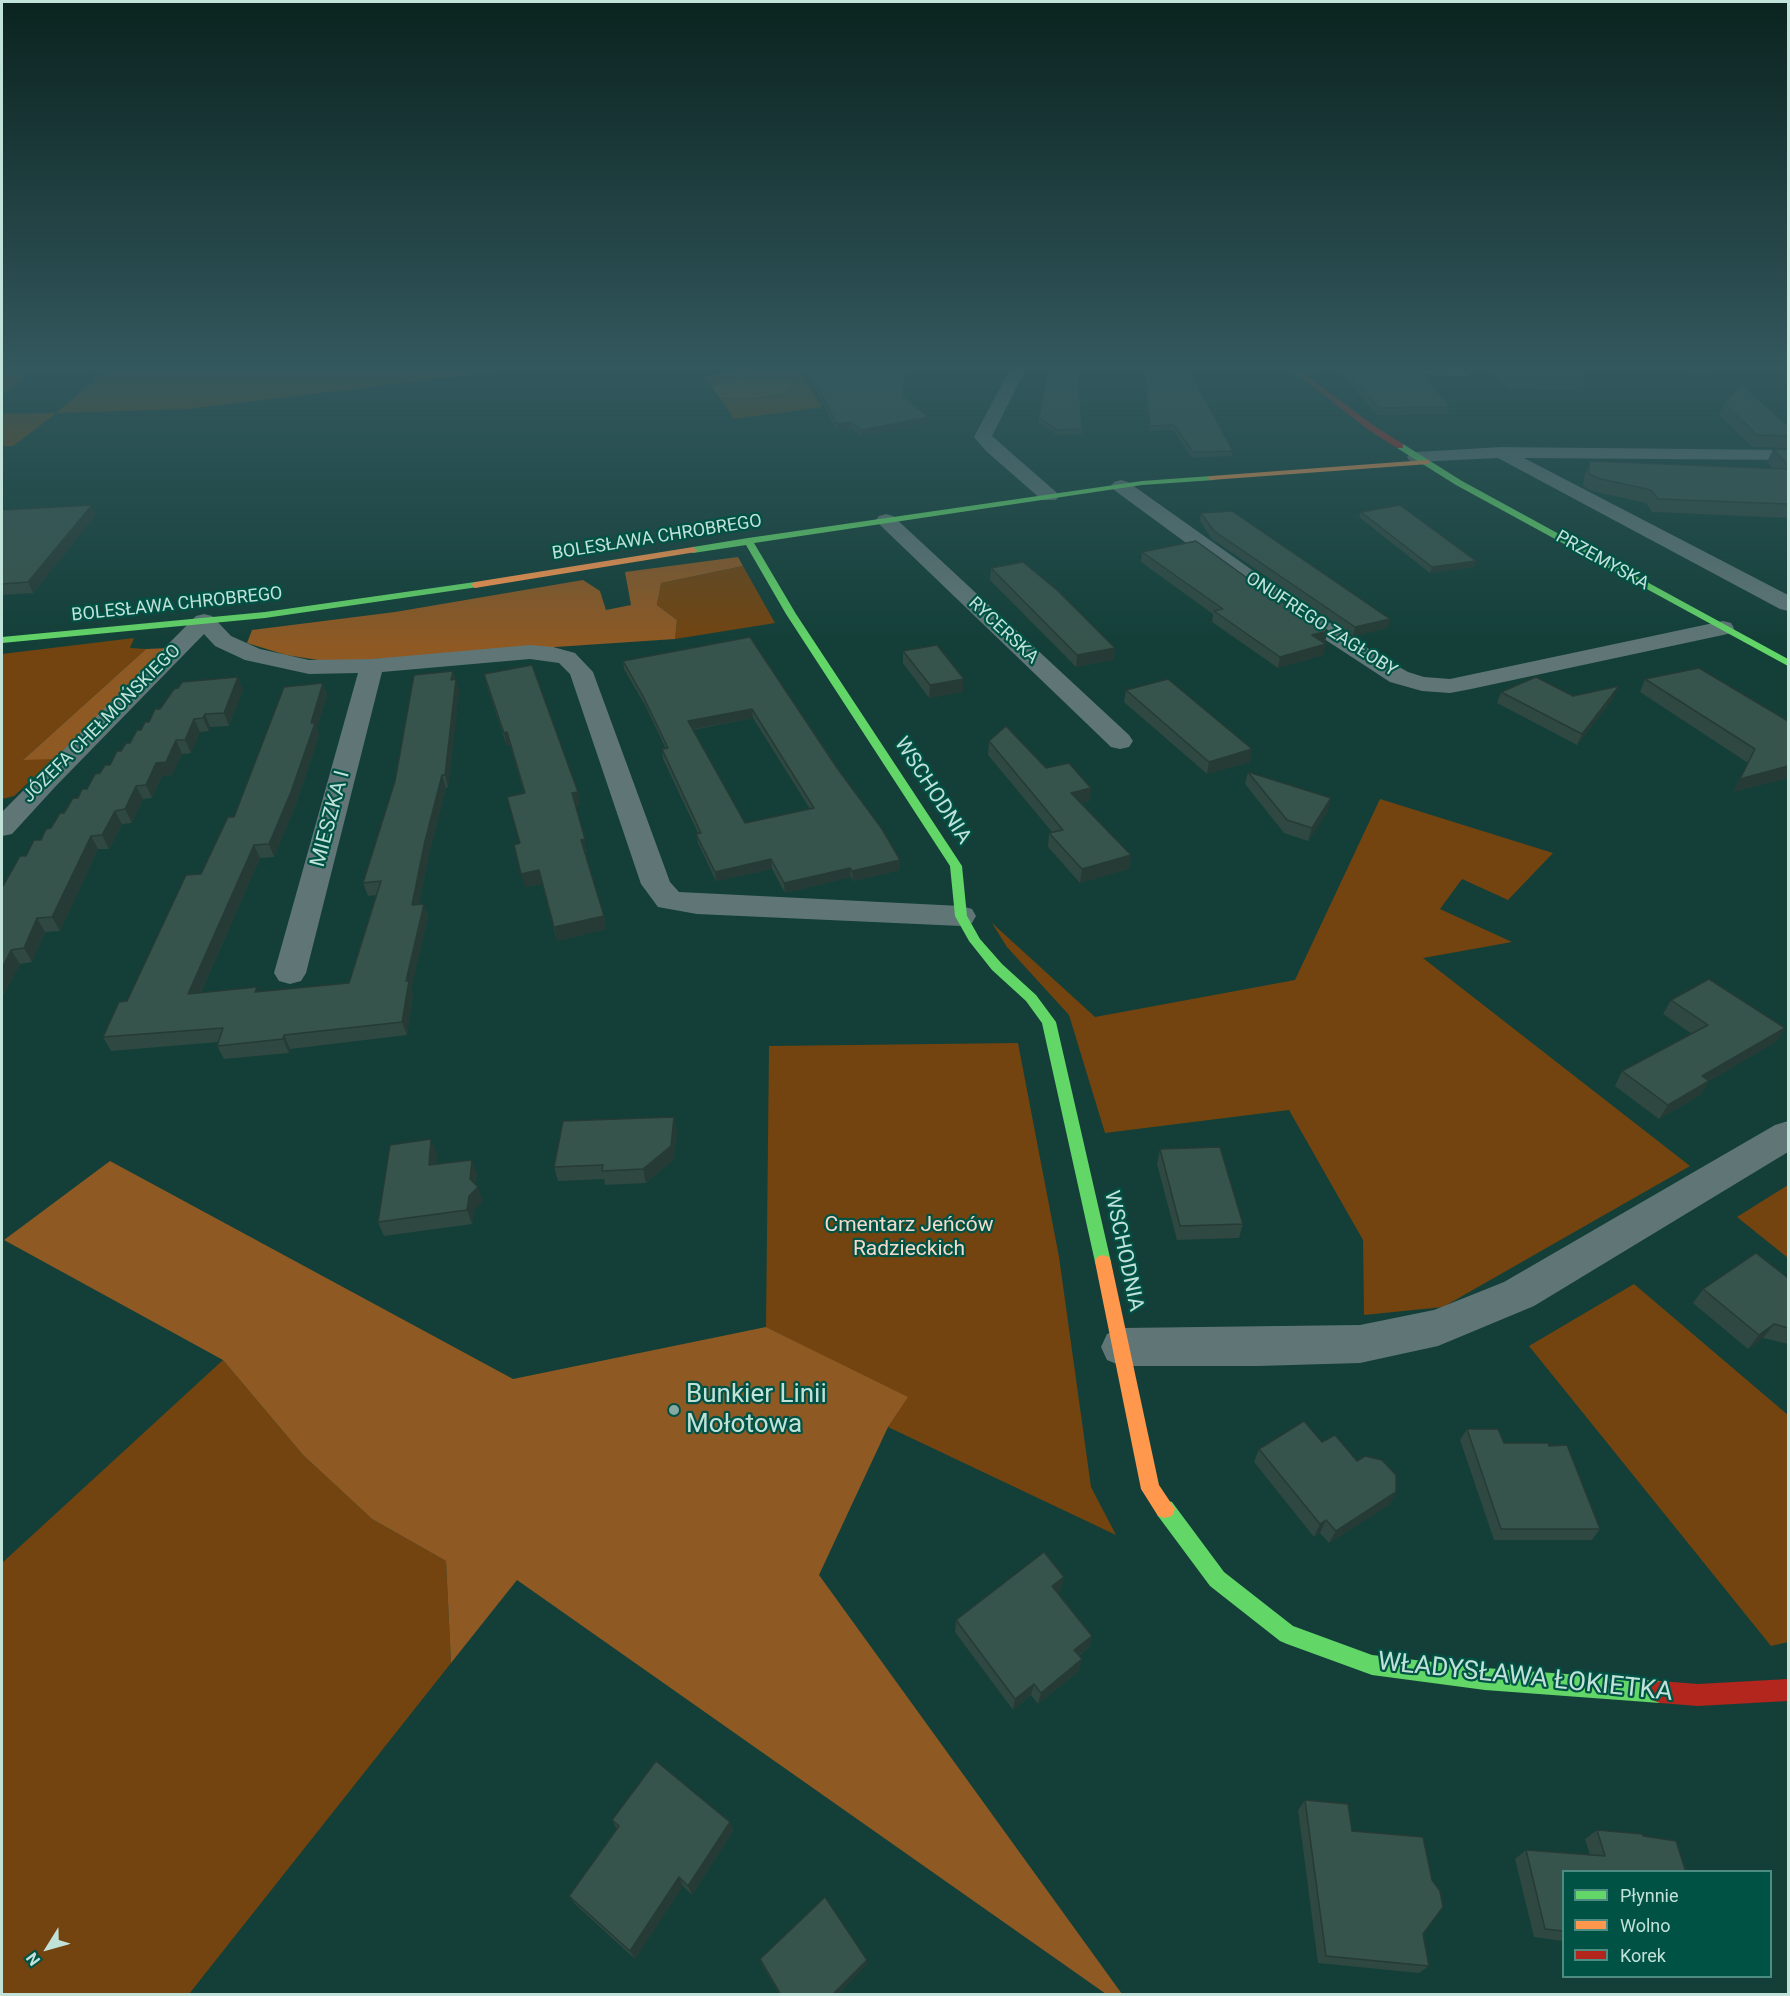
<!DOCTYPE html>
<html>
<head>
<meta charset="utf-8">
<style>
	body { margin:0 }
	#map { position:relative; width:1790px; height:1996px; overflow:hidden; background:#133f38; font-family:Roboto,sans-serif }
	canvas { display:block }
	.frame { position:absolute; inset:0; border:3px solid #c1e2d9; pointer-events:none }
	.legend { position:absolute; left:1562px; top:1870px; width:210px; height:108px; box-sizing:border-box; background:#005245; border:2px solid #4d8c80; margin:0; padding:8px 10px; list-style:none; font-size:18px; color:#c1e2d9 }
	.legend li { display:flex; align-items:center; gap:12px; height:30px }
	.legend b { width:30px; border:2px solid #4d8c80 }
	.north { position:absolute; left:18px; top:1918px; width:60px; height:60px; -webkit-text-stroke:4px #005245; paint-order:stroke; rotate:233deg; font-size:16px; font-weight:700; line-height:24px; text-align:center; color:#c1e2d9 }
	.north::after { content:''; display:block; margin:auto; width:21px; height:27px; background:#c1e2d9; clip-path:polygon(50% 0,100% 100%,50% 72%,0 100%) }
</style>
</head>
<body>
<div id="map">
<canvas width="1790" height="1996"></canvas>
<div class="frame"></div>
<ul class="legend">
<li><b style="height:8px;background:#63d668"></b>Płynnie</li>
<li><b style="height:8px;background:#ff974d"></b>Wolno</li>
<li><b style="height:8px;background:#b3261e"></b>Korek</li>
</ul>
<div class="north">N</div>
</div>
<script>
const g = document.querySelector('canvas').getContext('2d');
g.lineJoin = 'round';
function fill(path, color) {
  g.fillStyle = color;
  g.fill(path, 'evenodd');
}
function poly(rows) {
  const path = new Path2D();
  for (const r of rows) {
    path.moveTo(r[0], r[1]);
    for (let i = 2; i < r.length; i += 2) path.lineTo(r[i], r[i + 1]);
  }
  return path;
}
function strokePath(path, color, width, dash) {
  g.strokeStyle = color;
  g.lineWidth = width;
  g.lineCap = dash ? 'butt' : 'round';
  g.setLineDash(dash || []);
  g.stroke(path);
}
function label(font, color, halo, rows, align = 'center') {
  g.font = font + ' Roboto,sans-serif';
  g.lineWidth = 4.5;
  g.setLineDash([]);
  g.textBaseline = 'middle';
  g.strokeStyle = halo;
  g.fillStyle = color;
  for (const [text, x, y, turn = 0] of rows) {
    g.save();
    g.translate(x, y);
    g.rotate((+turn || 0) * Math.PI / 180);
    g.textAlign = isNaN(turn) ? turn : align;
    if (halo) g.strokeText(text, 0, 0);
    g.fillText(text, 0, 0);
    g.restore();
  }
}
fill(poly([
	[2,367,471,368,536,367,188,409,57,413,13,446,2,446,2,414,56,413,105,371,28,374,2,395],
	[758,367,798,367,822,407,734,419,719,397,744,399,780,394,790,380,758,381,735,377,712,387,705,376],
	[743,566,775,623,675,639,677,620,657,605,661,583],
	[134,638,130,648,146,649,24,759,54,759,14,796,2,799,2,654],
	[1380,799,1553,853,1508,900,1462,879,1440,909,1512,942,1423,958,1690,1166,1443,1307,1364,1315,1363,1240,1289,1110,1105,1133,1069,1015,1007,947,992,923,1095,1017,1295,980],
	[1018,1043,1059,1257,1091,1487,1116,1535,888,1427,907,1397,766,1327,769,1046],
	[1788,1185,1788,1258,1737,1217],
	[1634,1284,1788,1415,1788,1642,1771,1646,1529,1346],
	[223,1360,303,1455,372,1519,446,1561,451,1663,189,1994,2,1994,2,1563]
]), '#73440f');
fill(poly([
	[735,377,758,381,789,379,792,385,780,394,744,399,719,397,712,387],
	[738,557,743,566,661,583,657,605,677,620,675,639,331,662,286,655,247,643,252,630,395,612,583,580,600,591,606,610,631,605,625,572],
	[169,648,54,759,23,760,146,649],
	[110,1161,513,1379,766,1327,908,1397,888,1427,819,1575,1122,1994,1106,1994,517,1580,451,1663,446,1561,372,1519,303,1455,223,1360,4,1240]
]), '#8f5923');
fill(poly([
	[1011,367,1027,367,992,436,1056,492,1059,496,1056,500,1042,500,986,451,974,437,1011,367],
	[1285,367,1325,367,1317,372,1292,373,1286,371,1285,367],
	[1340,367,1473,367,1475,371,1467,376,1348,372,1340,367],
	[1501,447,1788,450,1788,460,1524,458,1788,595,1788,611,1780,609,1498,458,1416,462,1410,461,1407,457,1410,453,1416,452,1501,447],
	[1121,480,1128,482,1276,587,1375,653,1408,672,1424,677,1450,679,1723,621,1731,623,1734,628,1731,633,1723,635,1471,689,1450,693,1422,691,1390,682,1260,597,1114,490,1111,486,1114,482,1121,480],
	[886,514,893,516,1129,735,1133,741,1129,747,1120,749,1111,747,879,524,876,520,879,516,886,514],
	[204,614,212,616,231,636,260,649,309,660,372,659,530,645,553,647,575,653,593,672,670,882,679,892,961,906,972,909,976,916,972,923,961,926,697,914,658,907,641,884,570,674,559,663,530,659,382,672,306,973,301,981,290,984,279,981,274,973,358,673,309,674,245,660,215,646,204,634,55,787,12,834,2,836,2,812,196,616,204,614],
	[1788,1121,1788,1152,1534,1306,1438,1346,1360,1363,1257,1366,1122,1366,1107,1360,1101,1347,1107,1334,1122,1328,1360,1325,1434,1310,1504,1282,1775,1125,1788,1121]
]), '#607676');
fill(poly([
	[1397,444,1403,444,1462,481,1788,659,1788,666,1456,485,1397,448,1397,444],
	[1211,476,1215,478,1214,480,1142,485,754,543,796,614,962,866,967,916,980,939,1002,964,1036,995,1056,1022,1111,1262,1109,1267,1103,1269,1097,1267,1095,1262,1042,1023,1026,1001,992,970,969,941,955,916,950,866,786,614,746,545,693,553,689,550,693,547,748,538,1142,481,1211,476],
	[475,582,479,585,478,587,265,618,2,643,2,637,265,612,475,582],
	[1165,1500,1172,1502,1224,1572,1293,1626,1372,1655,1485,1668,1660,1681,1668,1684,1671,1692,1668,1700,1660,1703,1485,1690,1372,1675,1287,1644,1280,1641,1210,1586,1158,1516,1155,1509,1158,1502,1165,1500]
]), '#63d668');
fill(poly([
	[1426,460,1429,460,1429,464,1211,480,1207,478,1211,476,1426,460],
	[693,547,697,550,696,552,475,588,471,585,475,582,693,547],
	[1103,1255,1109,1257,1111,1262,1159,1485,1175,1509,1172,1516,1165,1518,1158,1516,1141,1489,1095,1262,1097,1257,1103,1255]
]), '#ff974d');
fill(poly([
	[1288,367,1295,367,1373,425,1403,444,1403,448,1397,448,1367,429,1288,367],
	[1788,1679,1788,1701,1698,1706,1660,1703,1652,1700,1649,1692,1652,1684,1660,1681,1698,1684,1788,1679]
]), '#b3261e');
fill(poly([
	[804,367,907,367,904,396,928,423,862,436,850,428,837,431],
	[1144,367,1249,367,1188,369,1233,451,1232,456,1192,458,1173,430,1149,431],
	[1336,367,1347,367,1450,407,1448,414,1377,415],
	[1487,367,1713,367,1711,372,1579,370,1586,378,1582,391,1508,389],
	[1724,403,1788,426,1788,448,1752,447,1719,415],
	[1039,417,1082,429,1082,434,1057,435,1038,423],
	[1773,449,1788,449,1788,518,1652,512,1646,503,1592,491,1583,486,1585,474,1590,461,1773,469,1767,462],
	[2,510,96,515,33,593,2,595],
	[1361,512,1476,561,1474,567,1430,573,1359,517],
	[1201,513,1390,619,1388,628,1353,636,1212,539,1200,521],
	[1142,552,1325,642,1324,642,1323,655,1278,668,1212,622,1213,614,1141,562],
	[991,568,1115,648,1113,660,1076,667,990,580],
	[750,637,900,860,900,870,853,881,851,877,785,893,772,869,716,881,698,843,696,834,698,833,663,759,662,749,666,749,645,705,624,669,623,661],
	[753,718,810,809,745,823,693,730],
	[903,651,963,692,929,698,903,663],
	[453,671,459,691,448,787,446,788,429,854,419,904,424,904,428,917,411,989,413,994,407,1035,290,1049,289,1053,224,1059,217,1046,219,1042,111,1051,103,1037,127,1001,201,874,234,817,323,683,327,695,317,728,319,735,296,804,274,857,260,858,201,992,259,992,349,983,376,895,368,896,363,883],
	[484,674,580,805,576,806,587,853,585,853,604,916,606,929,557,941,542,884,525,887,520,844,507,797,524,793,510,745,507,746,487,686],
	[1645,679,1788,721,1788,778,1733,792,1748,763,1640,692],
	[243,690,229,726,210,727,209,731,200,732,191,753,182,754,172,775,162,776,152,798,143,799,132,823,122,824,109,849,98,849,60,931,45,932,32,962,20,964,4,994,2,994,2,888,26,856,100,773,110,765,141,730,149,722,160,709],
	[1126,690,1250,762,1207,774,1124,702],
	[1501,692,1573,696,1614,697,1577,745,1497,703],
	[989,741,1046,768,1090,801,1081,803,1131,855,1129,869,1080,883,1048,847,1049,833,1052,832,988,755],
	[1248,772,1328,811,1308,841,1284,833,1245,784],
	[1671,1000,1785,1028,1776,1042,1709,1081,1700,1095,1659,1119,1615,1086,1622,1071,1692,1034,1663,1014],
	[674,1117,677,1132,673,1160,646,1183,605,1185,604,1179,558,1181,554,1167],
	[1160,1149,1243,1224,1239,1238,1177,1240,1157,1164],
	[437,1153,436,1164,477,1174,475,1184,483,1201,474,1210,472,1224,384,1236,378,1222],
	[1788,1278,1788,1344,1763,1338,1748,1349,1693,1303,1703,1289],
	[1467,1429,1504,1443,1549,1446,1600,1529,1592,1540,1494,1540,1460,1440],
	[1322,1442,1357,1461,1396,1492,1389,1505,1329,1543,1320,1533,1314,1537,1254,1462,1259,1449],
	[1064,1577,1061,1590,1057,1593,1092,1636,1089,1647,1079,1656,1079,1671,1038,1704,1031,1695,1013,1710,955,1632,956,1620],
	[1305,1800,1352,1831,1423,1934,1429,1966,1419,1973,1318,1963,1298,1810],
	[612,1820,730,1822,733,1831,692,1895,683,1886,635,1959,575,1904,569,1896,617,1829],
	[1597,1830,1676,1841,1563,1872,1563,1941,1534,1937,1515,1859,1526,1850,1590,1855,1585,1839],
	[760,1959,867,1960,867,1964,837,1995,780,1995,761,1963]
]), '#2f4841');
fill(poly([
	[928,417,928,423,862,436,862,430],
	[850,422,850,428,837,431,837,424],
	[92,505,96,515,33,593,28,582],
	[1476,561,1474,567,1430,573,1432,567],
	[1390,619,1388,628,1353,636,1355,627],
	[1328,631,1325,642,1309,646,1312,635],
	[1326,644,1323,655,1278,668,1280,657],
	[1115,648,1113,660,1076,667,1077,655],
	[453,671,456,683,456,679,459,691,448,787,445,775],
	[238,677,243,690,229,726,224,713],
	[964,679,963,692,929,698,930,685],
	[323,683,327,695,317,728,319,735,296,804,274,857,269,844,311,723],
	[1619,686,1614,697,1577,745,1582,734],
	[752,709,753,718,689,730,688,721],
	[205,714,210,727,209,731,203,718],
	[194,719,200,732,191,753,185,740],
	[507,732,510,745,507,746,504,733],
	[176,740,182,754,172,775,162,776,152,798,146,785,156,763],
	[1252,749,1250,762,1207,774,1209,762],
	[1788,766,1788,778,1733,792,1740,779],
	[442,775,446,788,429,854,416,918,412,905,425,841],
	[136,786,143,799,132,823,125,809],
	[1091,788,1090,801,1069,806,1071,793],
	[578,792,580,805,575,806,572,793],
	[1331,798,1328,811,1308,841,1312,828],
	[115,811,122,824,109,849,102,835],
	[91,836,98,849,60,931,52,917],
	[585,839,587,853,584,854,581,840],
	[254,845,260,858,194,1007,188,994],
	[1131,855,1129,869,1080,883,1082,869],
	[771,859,772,869,716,881,715,872],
	[900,860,900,870,853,881,852,871],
	[850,868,851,877,785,893,784,883],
	[539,870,542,884,525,887,521,874],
	[424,904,428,917,411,989,413,994,407,1035,402,1022,406,981],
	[604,916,606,929,557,941,554,927],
	[37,918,45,932,32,962,24,948],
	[11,950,20,964,4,994,2,990,2,968],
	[1785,1028,1776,1042,1702,1085,1709,1081,1700,1095,1659,1119,1668,1105,1702,1076],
	[284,1035,290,1049,289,1053,283,1039],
	[674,1117,677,1132,673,1160,646,1183,643,1169],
	[431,1139,437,1153,435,1179,429,1165],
	[472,1160,477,1174,475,1190,478,1187,483,1201,474,1210,472,1224,467,1210],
	[1774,1324,1763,1338,1748,1349,1759,1335],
	[1396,1492,1389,1505,1329,1543,1336,1531],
	[1326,1520,1320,1533,1314,1537,1320,1524],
	[1064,1577,1061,1590,1050,1598,1052,1586],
	[1092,1636,1089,1647,1071,1661,1074,1650],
	[1082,1659,1079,1671,1038,1704,1041,1693],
	[1034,1684,1031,1695,1013,1710,1015,1699],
	[730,1822,733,1831,692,1895,688,1886],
	[679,1877,683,1886,635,1959,630,1951],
	[867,1960,867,1964,837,1995,832,1995]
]), '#263b35');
const building = poly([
	[807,367,906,367,903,396,928,417,862,430,850,422,837,424,807,367],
	[1048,367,1078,367,1082,429,1057,430,1039,417,1048,367],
	[1145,367,1187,367,1233,451,1193,452,1174,425,1150,426,1145,367],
	[1342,367,1420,372,1424,375,1450,407,1379,408,1342,367],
	[1503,367,1576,367,1586,378,1512,376,1503,367],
	[1742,385,1788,426,1788,436,1757,435,1724,403,1742,385],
	[1773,449,1788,449,1788,465,1773,449],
	[1590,461,1788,469,1788,504,1658,499,1651,490,1597,478,1588,473,1590,461],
	[92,505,28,582,2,584,2,510,92,505],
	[1400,505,1476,561,1432,567,1361,512,1400,505],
	[1232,511,1390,619,1355,627,1214,531,1201,513,1232,511],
	[1196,541,1261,588,1328,631,1312,635,1326,644,1280,657,1214,611,1223,609,1142,552,1196,541],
	[1023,562,1057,590,1115,648,1077,655,991,568,1023,562],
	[750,637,837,768,882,829,900,860,852,871,850,868,784,883,771,859,715,872,696,834,701,833,662,749,668,748,643,696,623,661,750,637],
	[752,709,814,808,745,823,688,721,752,709],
	[937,645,964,679,930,685,903,651,937,645],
	[532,665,578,792,572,793,585,839,581,840,604,916,554,927,539,870,521,874,514,845,520,843,507,797,525,793,507,732,504,733,484,674,532,665],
	[1699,668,1788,721,1788,766,1740,779,1755,749,1645,679,1699,668],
	[453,671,451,680,456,679,445,775,442,775,425,841,412,905,424,904,406,981,409,981,402,1022,284,1035,283,1039,217,1046,223,1028,103,1037,119,1002,127,1001,186,875,201,874,228,817,234,817,284,687,323,683,311,723,315,723,291,792,269,844,254,845,188,994,257,987,255,992,349,983,381,881,363,883,395,781,414,675,453,671],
	[238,677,224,713,205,714,203,718,194,719,185,740,176,740,166,762,156,763,146,785,136,786,125,809,115,811,102,835,91,836,52,917,37,918,24,948,11,950,2,968,2,888,20,856,26,856,34,840,41,840,46,829,51,828,60,813,64,813,73,798,78,798,82,789,87,789,95,774,100,773,105,765,110,765,117,751,121,751,126,743,130,743,137,730,141,730,145,722,149,722,155,709,160,709,174,689,178,688,182,682,238,677],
	[1536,677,1573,696,1619,686,1582,734,1501,692,1536,677],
	[1168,679,1252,749,1209,762,1126,690,1168,679],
	[1006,726,1046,768,1069,763,1091,788,1071,793,1131,855,1082,869,1049,833,1063,830,989,741,1006,726],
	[1248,772,1331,798,1312,828,1287,820,1248,772],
	[1709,979,1785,1028,1702,1076,1709,1081,1668,1105,1622,1071,1708,1025,1671,1000,1709,979],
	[674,1117,671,1146,643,1169,602,1171,603,1165,554,1167,563,1121,674,1117],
	[431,1139,429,1165,472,1160,470,1179,478,1187,469,1196,467,1210,378,1222,390,1145,431,1139],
	[1220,1147,1243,1224,1180,1226,1160,1149,1220,1147],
	[1756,1253,1788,1278,1788,1328,1774,1324,1759,1335,1703,1289,1756,1253],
	[1304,1421,1322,1442,1335,1435,1357,1461,1365,1456,1382,1460,1396,1475,1396,1492,1336,1531,1326,1520,1320,1524,1259,1449,1304,1421],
	[1467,1429,1498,1429,1504,1443,1548,1443,1549,1446,1567,1445,1600,1529,1501,1529,1467,1429],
	[1044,1552,1064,1577,1052,1586,1092,1636,1074,1650,1082,1659,1041,1693,1034,1684,1015,1699,956,1620,1044,1552],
	[656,1761,730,1822,688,1886,679,1877,630,1951,569,1896,619,1826,612,1820,656,1761],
	[1305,1800,1348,1804,1352,1831,1423,1837,1432,1880,1440,1891,1443,1907,1423,1934,1429,1966,1326,1956,1305,1800],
	[1597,1830,1642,1834,1643,1836,1676,1841,1686,1872,1563,1872,1563,1931,1545,1929,1526,1850,1605,1856,1597,1830],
	[825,1897,867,1960,832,1995,781,1995,760,1959,825,1897]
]);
fill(building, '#37544c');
strokePath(building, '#263b35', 1.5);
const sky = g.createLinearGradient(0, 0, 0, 647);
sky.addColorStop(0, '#0a231f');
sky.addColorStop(0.57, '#33585e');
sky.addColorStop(1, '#33585e00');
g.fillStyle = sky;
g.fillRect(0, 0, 1790, 647);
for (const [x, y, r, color] of [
	[674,1410,6,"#84a9a1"]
]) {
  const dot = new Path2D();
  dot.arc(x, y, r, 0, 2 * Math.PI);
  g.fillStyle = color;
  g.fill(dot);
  strokePath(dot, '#005245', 2);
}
label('18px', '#c1e2d9', '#005245', [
	["BOLESŁAWA CHROBREGO",657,538,-9],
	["PRZEMYSKA",1602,561,29],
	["BOLESŁAWA CHROBREGO",177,605,-6],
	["ONUFREGO ZAGŁOBY",1321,625,33],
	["RYCERSKA",1003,631,43],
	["JÓZEFA CHEŁMOŃSKIEGO",102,724,-45]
]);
label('21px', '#c1e2d9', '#005245', [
	["WSCHODNIA",932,791,57],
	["MIESZKA I",331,819,-75],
	["WSCHODNIA",1123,1251,78]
]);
label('21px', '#f3dbcb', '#005245', [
	["Cmentarz Jeńców",909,1226],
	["Radzieckich",909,1250]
]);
label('26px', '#c1e2d9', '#005245', [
	["Bunkier Linii",686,1395],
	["Mołotowa",686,1425]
], 'left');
label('26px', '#c1e2d9', '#005245', [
	["WŁADYSŁAWA ŁOKIETKA",1525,1678,6]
]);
</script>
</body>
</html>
